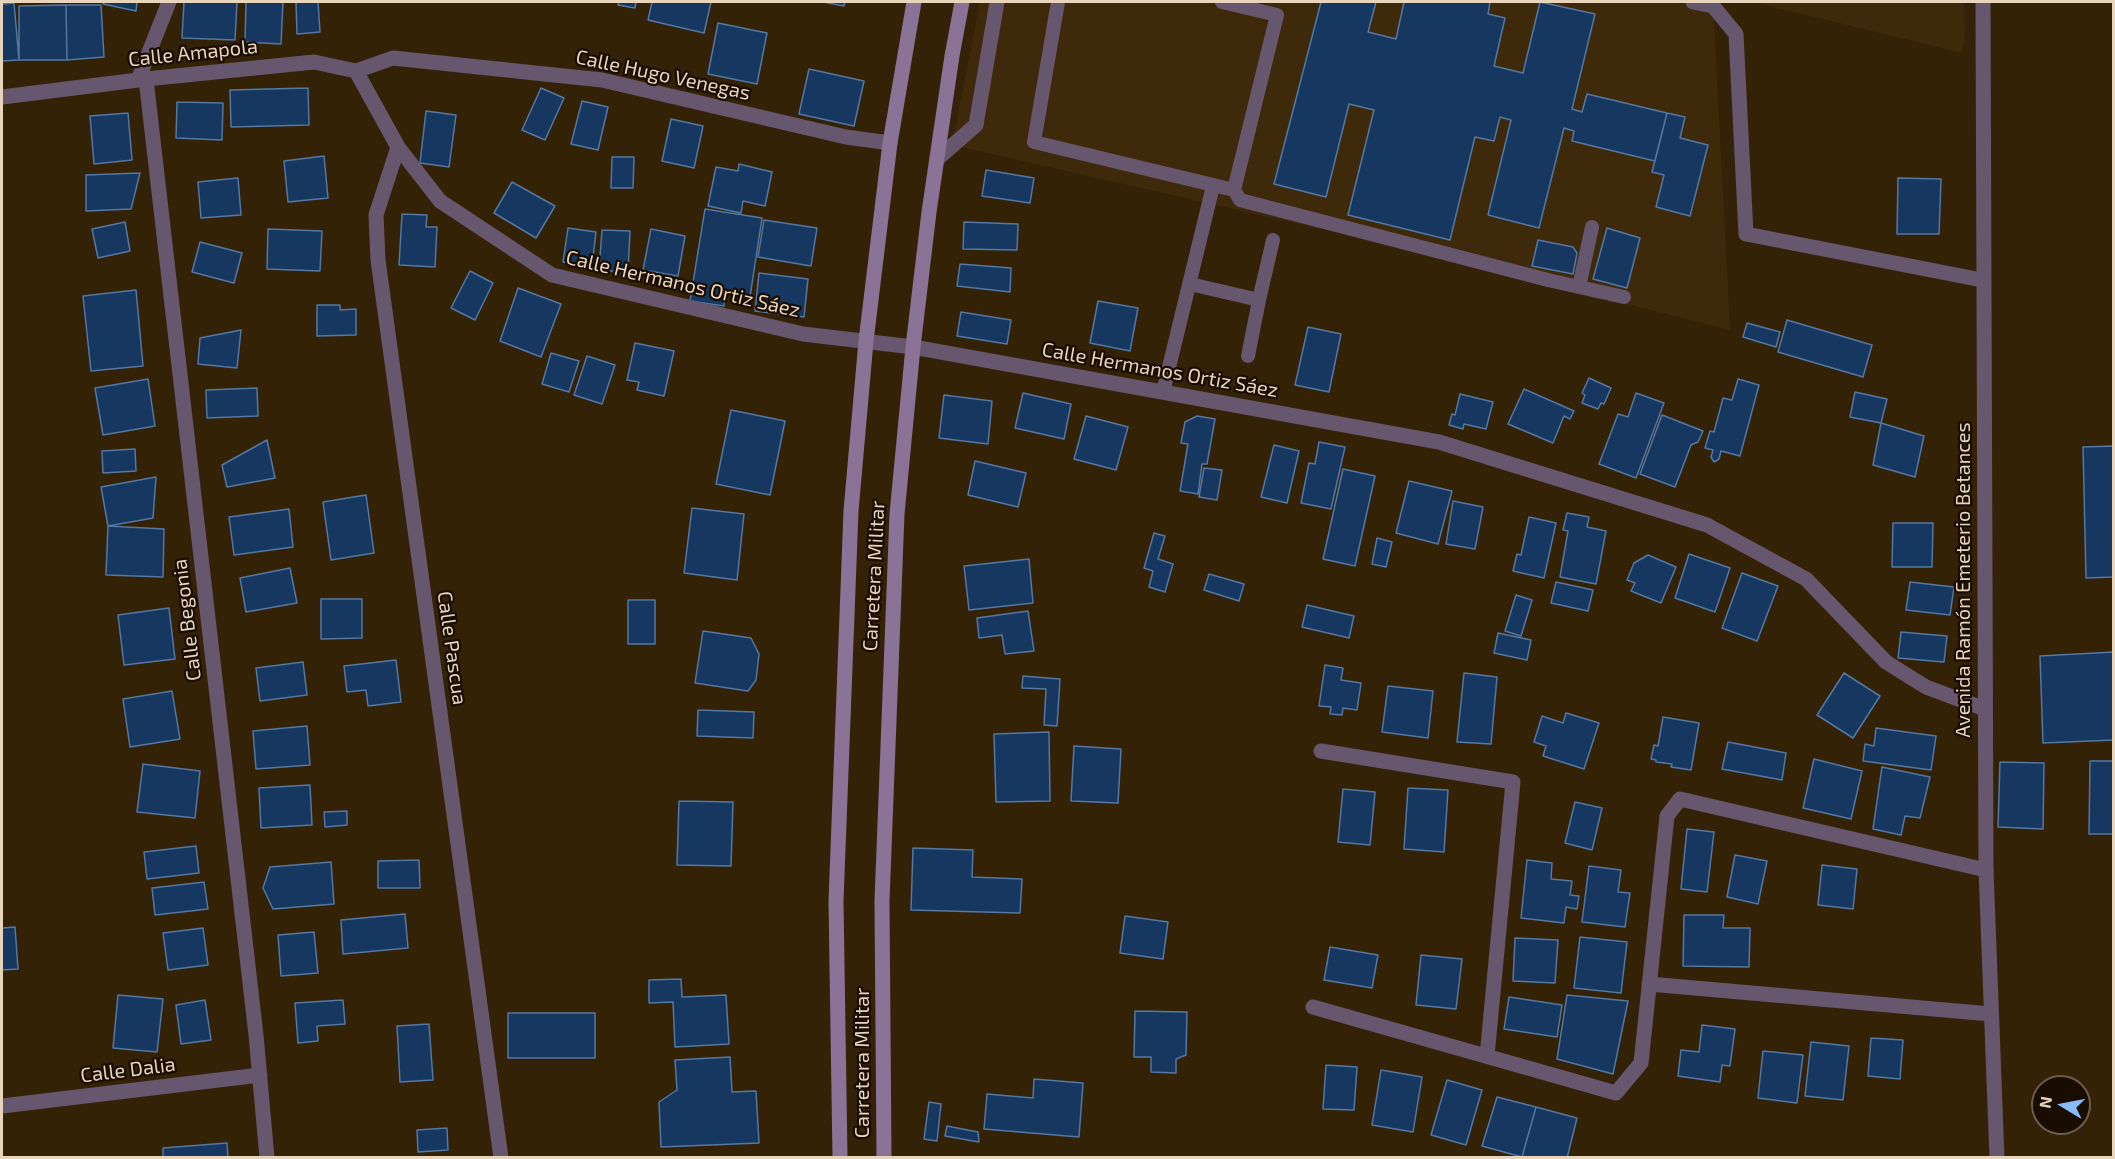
<!DOCTYPE html>
<html>
<head>
<meta charset="utf-8">
<style>
	body { margin:0 }
	#map { position:relative; width:2115px; height:1159px; overflow:hidden; background:#342207; font-family:"Exo 2",sans-serif }
	canvas { display:block }
	.frame { position:absolute; inset:0; border:3px solid #e7d4bb; pointer-events:none }
	.north { position:absolute; left:2031px; top:1075px; width:60px; height:60px; box-sizing:border-box; background:#190c00; border:2px solid #6b5c4b; border-radius:50%; rotate:280deg; font-size:16px; font-weight:700; line-height:24px; text-align:center; color:#e7d4bb }
	.north::after { content:''; display:block; margin:auto; width:21px; height:27px; background:#88bafc; clip-path:polygon(50% 0,100% 100%,50% 72%,0 100%) }
</style>
</head>
<body>
<div id="map">
<canvas width="2115" height="1159"></canvas>
<div class="frame"></div>
<div class="north">N</div>
</div>
<script>
const g = document.querySelector('canvas').getContext('2d');
g.lineJoin = 'round';
function fill(path, color) {
  g.fillStyle = color;
  g.fill(path, 'evenodd');
}
function poly(rows) {
  const path = new Path2D();
  for (const r of rows) {
    path.moveTo(r[0], r[1]);
    for (let i = 2; i < r.length; i += 2) path.lineTo(r[i], r[i + 1]);
  }
  return path;
}
function strokePath(path, color, width, dash) {
  g.strokeStyle = color;
  g.lineWidth = width;
  g.lineCap = dash ? 'butt' : 'round';
  g.setLineDash(dash || []);
  g.stroke(path);
}
function label(font, color, halo, rows, align = 'center') {
  g.font = font + ' "Exo 2",sans-serif';
  g.lineWidth = 4.5;
  g.setLineDash([]);
  g.textBaseline = 'middle';
  g.strokeStyle = halo;
  g.fillStyle = color;
  for (const [text, x, y, turn = 0] of rows) {
    g.save();
    g.translate(x, y);
    g.rotate((+turn || 0) * Math.PI / 180);
    g.textAlign = isNaN(turn) ? turn : align;
    if (halo) g.strokeText(text, 0, 0);
    g.fillText(text, 0, 0);
    g.restore();
  }
}
fill(poly([
	[980,2,1713,2,1730,330,1414,250,952,145],
	[1753,2,1964,2,1965,35,1962,53]
]), '#3e2a0a');
const building = poly([
	[104,2,137,2,136,11,103,4,104,2],
	[184,2,237,2,235,40,182,38,184,2],
	[246,2,283,2,281,44,245,42,246,2],
	[296,2,318,2,320,32,297,34,296,2],
	[619,2,636,2,635,8,618,5,619,2],
	[652,2,711,2,704,33,648,20,652,2],
	[823,2,845,2,844,6,823,2],
	[1321,2,1376,2,1368,32,1396,39,1404,2,1490,2,1488,14,1505,18,1494,66,1523,73,1540,2,1595,14,1572,109,1582,112,1587,94,1667,113,1655,161,1572,141,1574,131,1564,128,1539,228,1488,215,1511,120,1500,117,1494,141,1475,137,1450,240,1348,215,1374,110,1349,104,1326,197,1274,184,1321,2],
	[14,3,19,60,2,61,2,4,14,3],
	[66,5,67,60,19,60,19,6,66,5],
	[66,5,101,5,104,57,67,60,66,5],
	[718,23,767,33,757,84,708,74,718,23],
	[809,69,864,81,854,126,799,114,809,69],
	[308,88,309,125,231,127,230,90,308,88],
	[541,88,564,98,545,140,522,130,541,88],
	[582,101,608,107,598,150,571,144,582,101],
	[177,102,223,103,222,140,176,138,177,102],
	[426,111,456,115,449,167,420,163,426,111],
	[128,113,132,160,94,164,90,116,128,113],
	[1667,113,1685,117,1680,138,1708,145,1690,216,1656,207,1664,175,1652,172,1667,113],
	[671,119,703,126,694,168,662,161,671,119],
	[324,156,328,198,288,202,284,161,324,156],
	[612,157,634,157,633,188,611,188,612,157],
	[739,164,772,172,765,206,743,201,741,213,708,206,716,167,738,171,739,164],
	[986,170,1034,178,1030,203,982,196,986,170],
	[140,173,131,209,86,211,86,175,140,173],
	[238,178,241,215,201,218,198,182,238,178],
	[1898,178,1941,179,1939,234,1897,234,1898,178],
	[512,182,555,206,536,238,494,213,512,182],
	[705,209,762,218,750,297,725,293,724,306,690,301,705,209],
	[402,214,427,215,426,227,437,227,435,267,399,265,402,214],
	[764,220,817,228,811,266,758,257,764,220],
	[125,222,130,251,98,258,92,229,125,222],
	[964,222,1018,224,1017,250,963,249,964,222],
	[568,228,596,232,592,266,563,262,568,228],
	[1607,228,1640,238,1627,288,1593,279,1607,228],
	[268,229,322,231,320,271,267,269,268,229],
	[651,229,685,236,678,276,643,270,651,229],
	[602,230,630,231,628,272,599,270,602,230],
	[1538,240,1573,247,1577,253,1573,274,1532,266,1538,240],
	[200,242,242,253,234,283,192,272,200,242],
	[960,264,1011,268,1010,292,957,286,960,264],
	[470,271,493,283,475,320,451,308,470,271],
	[759,273,808,279,804,317,755,311,759,273],
	[518,288,561,304,541,357,500,341,518,288],
	[136,290,143,366,91,371,83,296,136,290],
	[1098,301,1138,308,1130,351,1090,343,1098,301],
	[317,305,340,305,340,310,356,309,356,335,317,336,317,305],
	[961,312,1011,320,1007,344,957,336,961,312],
	[1787,320,1872,345,1863,377,1778,352,1787,320],
	[1747,323,1780,332,1776,347,1743,337,1747,323],
	[1308,327,1341,334,1329,392,1295,385,1308,327],
	[241,330,237,368,198,364,200,338,241,330],
	[635,343,674,351,664,396,637,390,639,382,627,380,635,343],
	[551,353,579,361,569,392,542,384,551,353],
	[587,356,615,365,602,404,574,395,587,356],
	[1589,378,1611,388,1604,404,1601,403,1598,409,1582,403,1585,395,1582,393,1589,378],
	[148,379,155,426,103,435,95,388,148,379],
	[1738,379,1759,385,1740,456,1721,451,1719,459,1714,462,1711,457,1713,450,1705,448,1710,431,1714,432,1723,398,1732,400,1738,379],
	[257,388,258,416,207,418,206,390,257,388],
	[1524,389,1574,411,1570,419,1564,416,1553,443,1508,424,1524,389],
	[1855,392,1887,399,1881,423,1850,417,1855,392],
	[1023,393,1071,404,1064,439,1015,428,1023,393],
	[1636,393,1664,403,1636,478,1599,464,1618,414,1628,417,1636,393],
	[1460,394,1493,402,1486,429,1464,424,1463,429,1449,425,1452,414,1455,415,1460,394],
	[944,395,992,401,988,444,939,438,944,395],
	[731,410,785,421,770,495,716,484,731,410],
	[1662,415,1703,431,1698,442,1691,445,1675,487,1640,474,1662,415],
	[1086,416,1128,427,1116,470,1074,459,1086,416],
	[1197,416,1215,419,1207,464,1202,464,1198,494,1180,491,1188,444,1181,443,1185,422,1197,416],
	[1881,423,1924,436,1915,477,1873,465,1881,423],
	[267,440,275,478,227,487,222,465,267,440],
	[1319,442,1345,447,1331,509,1301,503,1309,463,1315,464,1319,442],
	[1274,445,1299,451,1287,503,1261,497,1274,445],
	[2114,446,2114,577,2086,578,2083,447,2114,446],
	[135,449,136,471,103,473,102,451,135,449],
	[975,461,1026,473,1018,507,968,495,975,461],
	[1204,468,1222,470,1217,500,1199,497,1204,468],
	[1343,469,1375,476,1355,566,1323,559,1343,469],
	[156,477,153,518,108,526,101,487,156,477],
	[1409,481,1452,491,1438,544,1396,533,1409,481],
	[366,495,374,553,331,560,323,502,366,495],
	[1453,501,1483,507,1475,549,1446,544,1453,501],
	[692,508,744,514,737,580,684,573,692,508],
	[289,509,293,547,234,555,229,517,289,509],
	[1567,513,1589,517,1587,527,1606,531,1596,584,1560,577,1568,531,1563,530,1567,513],
	[1529,517,1556,523,1544,578,1513,571,1517,554,1521,555,1529,517],
	[1893,523,1933,523,1932,567,1892,567,1893,523],
	[108,526,164,529,163,577,106,575,108,526],
	[1154,533,1165,536,1158,559,1173,564,1165,592,1149,587,1153,571,1144,568,1154,533],
	[1377,538,1392,542,1386,567,1372,564,1377,538],
	[1689,554,1730,568,1715,612,1675,598,1689,554],
	[1648,555,1676,567,1661,603,1631,591,1635,583,1627,580,1634,563,1648,555],
	[1029,559,1033,603,969,610,964,566,1029,559],
	[290,568,297,603,246,612,240,578,290,568],
	[1742,573,1778,586,1757,641,1722,628,1742,573],
	[1209,574,1244,584,1239,601,1204,590,1209,574],
	[1556,582,1593,590,1588,611,1551,603,1556,582],
	[1910,582,1954,587,1950,615,1906,610,1910,582],
	[1516,595,1532,600,1521,636,1505,631,1516,595],
	[321,599,362,599,362,638,321,639,321,599],
	[628,600,655,600,655,644,628,644,628,600],
	[1307,605,1354,616,1349,638,1302,627,1307,605],
	[169,608,175,659,124,665,118,615,169,608],
	[1028,611,1034,651,1005,654,1002,635,979,638,977,618,1028,611],
	[703,631,751,638,759,654,756,680,748,691,695,683,703,631],
	[1901,632,1947,636,1944,662,1898,658,1901,632],
	[1498,633,1531,640,1527,660,1494,653,1498,633],
	[2114,652,2114,740,2043,743,2040,656,2114,652],
	[396,660,401,702,368,706,366,690,347,692,344,666,396,660],
	[303,662,307,695,260,701,256,668,303,662],
	[1325,665,1343,668,1341,680,1361,683,1357,710,1343,708,1342,715,1330,714,1331,707,1319,706,1325,665],
	[1464,673,1497,677,1491,744,1457,742,1464,673],
	[1844,673,1880,696,1853,738,1817,715,1844,673],
	[1023,676,1060,679,1057,726,1044,725,1046,689,1022,688,1023,676],
	[1388,686,1433,691,1428,738,1382,732,1388,686],
	[172,691,180,739,130,747,123,699,172,691],
	[698,710,754,712,753,738,697,736,698,710],
	[1566,713,1599,723,1584,769,1543,756,1546,746,1534,742,1542,716,1563,723,1566,713],
	[1663,717,1699,723,1691,770,1671,767,1672,764,1656,762,1656,760,1651,759,1654,745,1658,746,1663,717],
	[307,726,310,765,256,769,253,731,307,726],
	[1876,728,1936,736,1931,770,1863,761,1865,744,1874,746,1876,728],
	[1049,732,1050,801,996,802,994,734,1049,732],
	[1728,742,1786,753,1782,780,1722,769,1728,742],
	[1074,746,1121,749,1118,803,1071,801,1074,746],
	[1814,759,1862,771,1851,819,1803,808,1814,759],
	[2090,761,2114,761,2114,834,2089,834,2090,761],
	[2000,762,2044,763,2043,829,1998,827,2000,762],
	[143,764,200,771,195,818,137,812,143,764],
	[1882,767,1930,777,1920,818,1905,816,1901,835,1873,829,1882,767],
	[310,785,312,825,261,828,259,788,310,785],
	[1408,788,1448,790,1444,852,1404,849,1408,788],
	[1343,789,1375,792,1370,845,1338,842,1343,789],
	[679,801,733,802,731,866,677,865,679,801],
	[1575,802,1602,808,1592,850,1565,843,1575,802],
	[347,811,347,825,325,827,324,812,347,811],
	[1687,829,1714,832,1707,892,1681,889,1687,829],
	[196,846,199,873,147,879,144,852,196,846],
	[913,848,973,850,972,877,1022,879,1020,913,911,910,913,848],
	[1735,855,1767,861,1758,904,1727,897,1735,855],
	[419,860,420,888,378,888,378,861,419,860],
	[1527,860,1552,863,1551,879,1572,881,1570,895,1579,896,1577,909,1566,907,1564,923,1521,918,1527,860],
	[331,862,334,904,273,909,263,888,270,867,331,862],
	[1822,865,1857,869,1853,909,1818,905,1822,865],
	[1589,866,1621,870,1618,892,1630,893,1625,927,1582,922,1589,866],
	[204,882,208,909,155,915,152,888,204,882],
	[405,914,408,948,343,954,341,920,405,914],
	[1684,915,1724,915,1723,928,1750,928,1749,967,1683,966,1684,915],
	[1125,916,1168,922,1163,959,1120,953,1125,916],
	[15,927,18,969,2,970,2,928,15,927],
	[203,928,208,965,168,970,163,933,203,928],
	[314,932,318,973,281,976,278,935,314,932],
	[1580,937,1627,942,1621,993,1574,988,1580,937],
	[1515,938,1558,940,1555,983,1513,981,1515,938],
	[1330,947,1378,955,1372,988,1324,980,1330,947],
	[1421,955,1462,959,1456,1009,1416,1005,1421,955],
	[681,979,682,997,726,995,729,1044,675,1047,673,1002,649,1003,649,980,681,979],
	[118,995,163,999,157,1052,113,1048,118,995],
	[1567,995,1628,1001,1613,1074,1557,1059,1567,995],
	[1509,997,1562,1005,1557,1037,1504,1029,1509,997],
	[205,1000,211,1040,181,1044,176,1005,205,1000],
	[343,1000,345,1024,317,1026,318,1041,298,1043,295,1003,343,1000],
	[1135,1011,1187,1012,1186,1055,1176,1059,1176,1073,1151,1072,1151,1057,1134,1057,1135,1011],
	[508,1013,595,1013,595,1058,508,1058,508,1013],
	[429,1024,433,1080,400,1082,397,1026,429,1024],
	[1702,1025,1735,1029,1730,1066,1722,1065,1720,1082,1678,1076,1681,1050,1699,1052,1702,1025],
	[1871,1038,1903,1040,1900,1079,1868,1076,1871,1038],
	[1811,1042,1849,1046,1843,1100,1805,1096,1811,1042],
	[1763,1051,1803,1055,1797,1103,1758,1098,1763,1051],
	[730,1057,732,1092,756,1091,759,1143,661,1147,659,1102,677,1090,675,1060,730,1057],
	[1326,1065,1357,1067,1354,1110,1323,1109,1326,1065],
	[1381,1070,1422,1077,1413,1132,1372,1125,1381,1070],
	[1034,1079,1083,1083,1079,1137,984,1129,987,1094,1033,1098,1034,1079],
	[1447,1080,1482,1090,1466,1145,1431,1135,1447,1080],
	[1497,1097,1536,1107,1522,1157,1482,1146,1497,1097],
	[929,1102,941,1104,937,1141,924,1139,929,1102],
	[1536,1107,1577,1118,1567,1158,1522,1157,1536,1107],
	[947,1126,978,1132,979,1142,945,1136,947,1126],
	[447,1128,448,1150,418,1152,417,1130,447,1128],
	[227,1143,228,1158,163,1158,163,1148,227,1143]
]);
fill(building, '#16375f');
strokePath(building, '#5477a4', 1.5);
strokePath(poly([
	[1058,2,1034,142,1234,190,1277,15,1222,2],
	[1234,190,1240,200,1548,280,1624,297],
	[1190,284,1259,300,1248,356],
	[1579,287,1592,227],
	[1259,300,1273,240],
	[1163,392,1213,186]
]), '#67576e', 14);
strokePath(poly([
	[1693,2,1713,6,1736,34,1746,234,1982,280],
	[356,71,398,147,440,201,552,275,803,334,913,347,1439,442,1707,525,1806,579,1886,662,1926,687,1985,709],
	[356,71,393,58,602,80,846,137,890,143],
	[146,79,256,1035,267,1158],
	[138,80,169,2],
	[2,97,146,79,314,62,356,71],
	[398,147,376,215,378,260,501,1158],
	[937,159,976,125,997,2],
	[1321,751,1513,782,1487,1056],
	[1649,984,1991,1014],
	[1313,1007,1616,1093,1641,1063,1667,816,1680,799,1986,870],
	[2,1106,260,1075]
]), '#67576e', 15);
strokePath(poly([
	[1983,2,1986,870,1997,1158]
]), '#67576e', 15);
strokePath(poly([
	[840,1158,836,901,851,511,866,341,890,143,914,2],
	[884,1158,882,901,897,514,913,347,929,212,952,56,962,2]
]), '#8b7397', 15);
label('20px', '#e7d4bb', '#190c00', [
	["Calle Amapola",193,53,-6],
	["Calle Hugo Venegas",663,75,12],
	["Calle Hermanos Ortiz Sáez",683,284,13],
	["Calle Hermanos Ortiz Sáez",1160,370,10],
	["Carretera Militar",874,576,-87],
	["Avenida Ramón Emeterio Betances",1963,580,-90],
	["Calle Begonia",187,620,-97],
	["Calle Pascua",452,648,82],
	["Carretera Militar",862,1063,-90],
	["Calle Dalia",128,1070,-7]
]);
</script>
</body>
</html>
